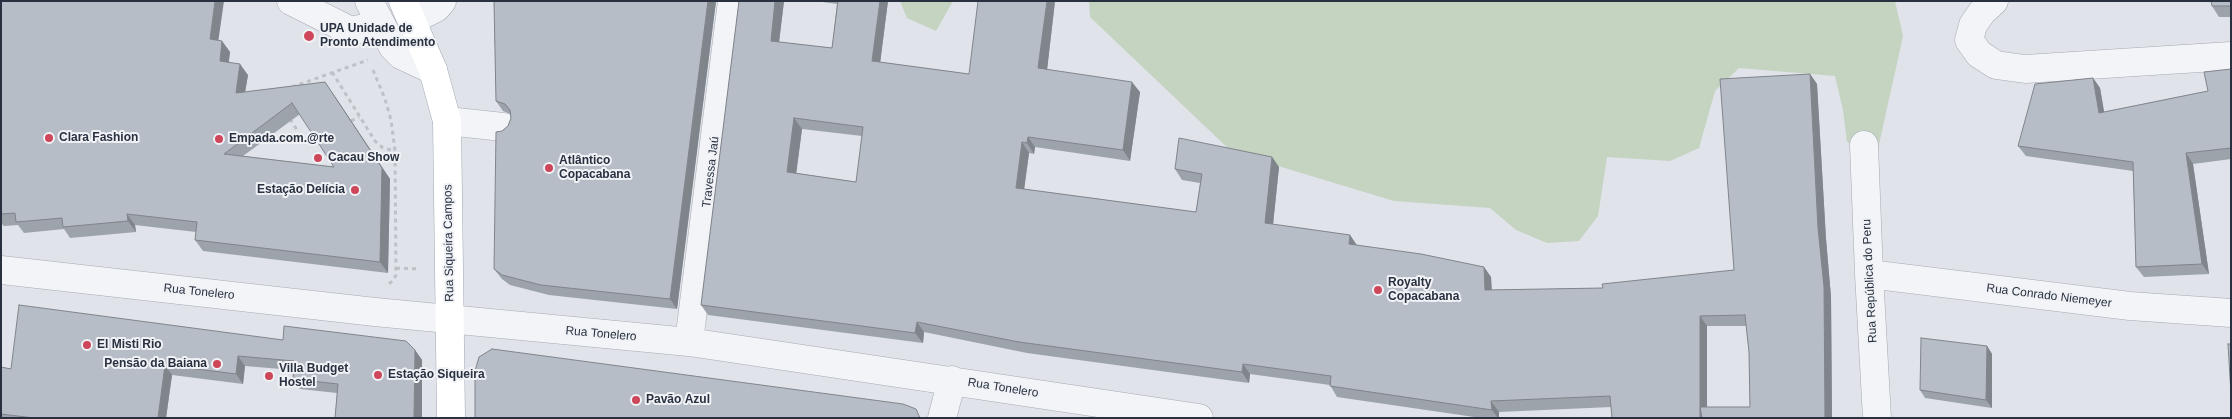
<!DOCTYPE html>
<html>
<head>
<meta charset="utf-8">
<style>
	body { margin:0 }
	#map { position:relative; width:2232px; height:419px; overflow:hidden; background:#e0e3e9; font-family:Helvetica,sans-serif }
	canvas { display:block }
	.frame { position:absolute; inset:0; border:2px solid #293140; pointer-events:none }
</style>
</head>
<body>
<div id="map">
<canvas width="2232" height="419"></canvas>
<div class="frame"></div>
</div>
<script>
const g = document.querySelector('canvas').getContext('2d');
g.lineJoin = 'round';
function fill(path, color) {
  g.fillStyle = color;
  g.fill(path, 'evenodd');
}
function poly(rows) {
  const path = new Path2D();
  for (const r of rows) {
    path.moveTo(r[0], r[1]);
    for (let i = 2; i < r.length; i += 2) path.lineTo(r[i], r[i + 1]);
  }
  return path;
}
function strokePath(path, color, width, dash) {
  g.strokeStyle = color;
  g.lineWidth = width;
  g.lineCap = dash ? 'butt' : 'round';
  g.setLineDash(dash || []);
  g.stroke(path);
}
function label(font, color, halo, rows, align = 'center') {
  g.font = font + ' Helvetica,sans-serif';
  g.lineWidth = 4;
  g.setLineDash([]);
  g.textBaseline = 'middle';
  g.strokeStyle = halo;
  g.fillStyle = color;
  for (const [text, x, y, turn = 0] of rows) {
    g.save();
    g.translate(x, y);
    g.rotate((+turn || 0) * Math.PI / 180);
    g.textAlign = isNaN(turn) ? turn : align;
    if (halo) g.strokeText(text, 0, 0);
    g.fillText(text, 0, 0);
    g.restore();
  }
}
fill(poly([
	[900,1,953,1,936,31,907,18],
	[1089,1,1895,1,1903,36,1876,158,1847,142,1843,110,1835,76,1739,68,1715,91,1699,148,1670,161,1607,157,1598,216,1579,241,1547,243,1516,230,1490,208,1394,201,1232,152,1090,17]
]), '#c5d3c1');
const minor = poly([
	[291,1,351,31,380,24],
	[369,1,393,47,401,55,433,70],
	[1994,1,1982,12,1973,25,1969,40,1979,54,1996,65,2025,69,2231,56],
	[412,20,436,8,442,1],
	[447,121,503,127],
	[1864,145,1869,274,1877,418],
	[1,270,375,312,689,342,1199,418],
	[1869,274,2130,306,2231,313],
	[689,342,732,1],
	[942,418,952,380]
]);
const major = poly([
	[403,1,433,70,447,121,451,418]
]);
strokePath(minor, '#a5aab3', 29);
strokePath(major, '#9fa8b5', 29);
strokePath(poly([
	[373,70,385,99,391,120,395,151,396,275,393,281,388,284],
	[332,72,375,141,383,148,395,151],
	[292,87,368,60],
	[290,119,297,130],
	[351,121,359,117],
	[396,268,420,269]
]), '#bec1c7', 3, [4, 4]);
strokePath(minor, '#f3f4f7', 28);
strokePath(major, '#fff', 28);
fill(poly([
	[1,1,222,41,230,52,229,62,248,75,245,92,325,82,390,179,388,273,203,251,195,240,196,232,135,225,136,232,70,238,64,229,24,233,18,225,4,226,1,223],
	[300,114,334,167,243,156],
	[494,1,716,1,677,309,549,295,510,285,502,279,494,269,502,131,508,126,511,118,510,114,503,111,496,101],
	[739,1,784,1,779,42,832,48,837,4,815,1,888,1,880,62,969,74,1055,1,1047,70,1140,92,1130,161,1035,147,1034,154,1029,153,1024,189,1196,212,1200,183,1182,180,1175,169,1272,157,1279,167,1273,225,1350,235,1357,245,1484,267,1491,277,1492,290,1603,288,1734,270,1810,74,1817,84,1826,239,1831,297,1832,418,1611,407,1499,412,1499,418,1481,418,1337,397,1330,385,1250,374,1249,383,1027,353,924,332,923,343,708,315,701,305],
	[802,129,862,136,856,182,796,173],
	[1707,326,1746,326,1749,352,1750,407,1707,407],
	[2231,1,2231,17,2219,17,2212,6],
	[2231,69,2231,159,2193,164,2209,274,2144,277,2136,267,2133,171,2026,156,2018,146,2093,78,2100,88,2104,112,2208,91],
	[283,340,415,350,422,360,422,418,335,418,337,393,300,389,293,379,293,370,245,366,243,384,172,375,166,418,1,418,1,367,11,369],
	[1987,346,1992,354,1992,408,1925,398,1920,390]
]), '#9da3aa');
fill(poly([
	[215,1,224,1,217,50,210,39],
	[708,1,716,1,677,309,670,299],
	[775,1,784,1,778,51,771,41],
	[880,1,888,1,879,72,872,61],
	[1047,1,1055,1,1046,79,1038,68],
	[222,41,230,52,227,72,220,61],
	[240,64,248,75,243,104,236,93],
	[1810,74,1817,84,1826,239,1831,297,1832,418,1825,418,1818,228],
	[2093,78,2100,88,2106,123,2099,113],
	[1132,82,1140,92,1130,161,1123,150],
	[332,92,390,179,388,273,380,262],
	[794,118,802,129,795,183,787,172],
	[1028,137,1035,147,1034,154,1027,143],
	[1022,142,1029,153,1023,198,1016,188],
	[2186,153,2193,164,2209,274,2202,264],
	[1272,157,1279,167,1272,234,1265,223],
	[127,214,135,225,136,232,128,221],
	[1350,235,1357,246,1349,244],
	[1484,267,1491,277,1492,301,1485,290],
	[1700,316,1707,326,1707,418,1700,418],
	[917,322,924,332,923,343,915,333],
	[1987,346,1992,354,1992,408,1986,400],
	[415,350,422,360,422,418,414,418],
	[238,356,245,366,243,384,236,374],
	[1243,364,1250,374,1249,383,1242,372],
	[165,365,172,375,166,418,158,418],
	[1491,401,1499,412,1499,418,1498,418,1492,410]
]), '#80848b');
const building = poly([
	[1,1,215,1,210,39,222,41,220,61,240,64,236,93,325,82,382,168,380,262,195,240,197,222,127,214,128,221,63,227,62,218,16,222,15,213,1,214,1,1],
	[292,103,334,167,224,154,292,103],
	[494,1,708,1,670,299,541,285,502,275,494,269,496,132,502,131,508,126,511,118,510,110,505,104,496,101,494,1],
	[739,1,775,1,771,41,832,48,838,1,880,1,872,61,969,74,978,1,1047,1,1038,68,1132,82,1123,150,1028,137,1027,143,1022,142,1016,188,1196,212,1202,174,1175,169,1179,138,1272,157,1265,223,1350,235,1349,244,1421,254,1484,267,1485,290,1603,288,1602,284,1734,270,1720,79,1810,74,1818,228,1824,287,1825,418,1702,418,1700,407,1700,418,1612,418,1610,396,1491,401,1492,410,1330,386,1331,376,1243,364,1242,372,1019,342,917,322,915,333,701,305,739,1],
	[794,118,863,127,856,182,787,172,794,118],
	[1745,315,1749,352,1750,407,1700,407,1700,316,1745,315],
	[2211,1,2231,1,2231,6,2212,6,2211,1],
	[2231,69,2231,148,2186,153,2202,264,2136,267,2133,162,2018,146,2035,84,2093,78,2099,113,2208,91,2204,72,2231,69],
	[19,305,283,340,284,326,406,341,415,350,414,418,335,418,338,384,293,379,294,361,238,356,236,374,165,365,158,418,34,418,1,414,1,367,11,369,19,305],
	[1921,338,1987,346,1986,400,1920,390,1921,338],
	[2228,344,2231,344,2231,394,2228,344],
	[492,349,903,404,916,409,920,418,475,418,475,371,479,357,492,349]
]);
fill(building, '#b7bdc6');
strokePath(building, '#80848b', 1);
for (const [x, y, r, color] of [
	[309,36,6,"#cd4659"],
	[49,138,5,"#cd4659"],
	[219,139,5,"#cd4659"],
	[318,158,5,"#cd4659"],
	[549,168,5,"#cd4659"],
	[355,190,5,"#cd4659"],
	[1378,290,5,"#cd4659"],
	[87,345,5,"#cd4659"],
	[217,364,5,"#cd4659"],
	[378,375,5,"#cd4659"],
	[269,376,5,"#cd4659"],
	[636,400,5,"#cd4659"]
]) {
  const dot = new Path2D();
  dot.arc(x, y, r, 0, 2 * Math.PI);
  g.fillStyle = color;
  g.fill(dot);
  strokePath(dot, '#f0f2f6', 2);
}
label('bold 12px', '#293140', '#f0f2f6', [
	["UPA Unidade de",320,29],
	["Pronto Atendimento",320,43],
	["Clara Fashion",59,138],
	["Empada.com.@rte",229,139],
	["Cacau Show",328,158],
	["Atlântico",559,161],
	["Copacabana",559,175],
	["Estação Delícia",345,190,"right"],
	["Royalty",1388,283],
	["Copacabana",1388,297],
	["El Misti Rio",97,345],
	["Pensão da Baiana",207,364,"right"],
	["Villa Budget",279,369],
	["Hostel",279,383],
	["Estação Siqueira",388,375],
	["Pavão Azul",646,400]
], 'left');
label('12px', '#293140', '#f0f2f6', [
	["Travessa Jaú",711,172,-83],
	["Rua Siqueira Campos",449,243,-91],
	["Rua República do Peru",1870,281,-93],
	["Rua Tonelero",199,292,6],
	["Rua Conrado Niemeyer",2049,296,7],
	["Rua Tonelero",601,334,5],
	["Rua Tonelero",1003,388,9]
]);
</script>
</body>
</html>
